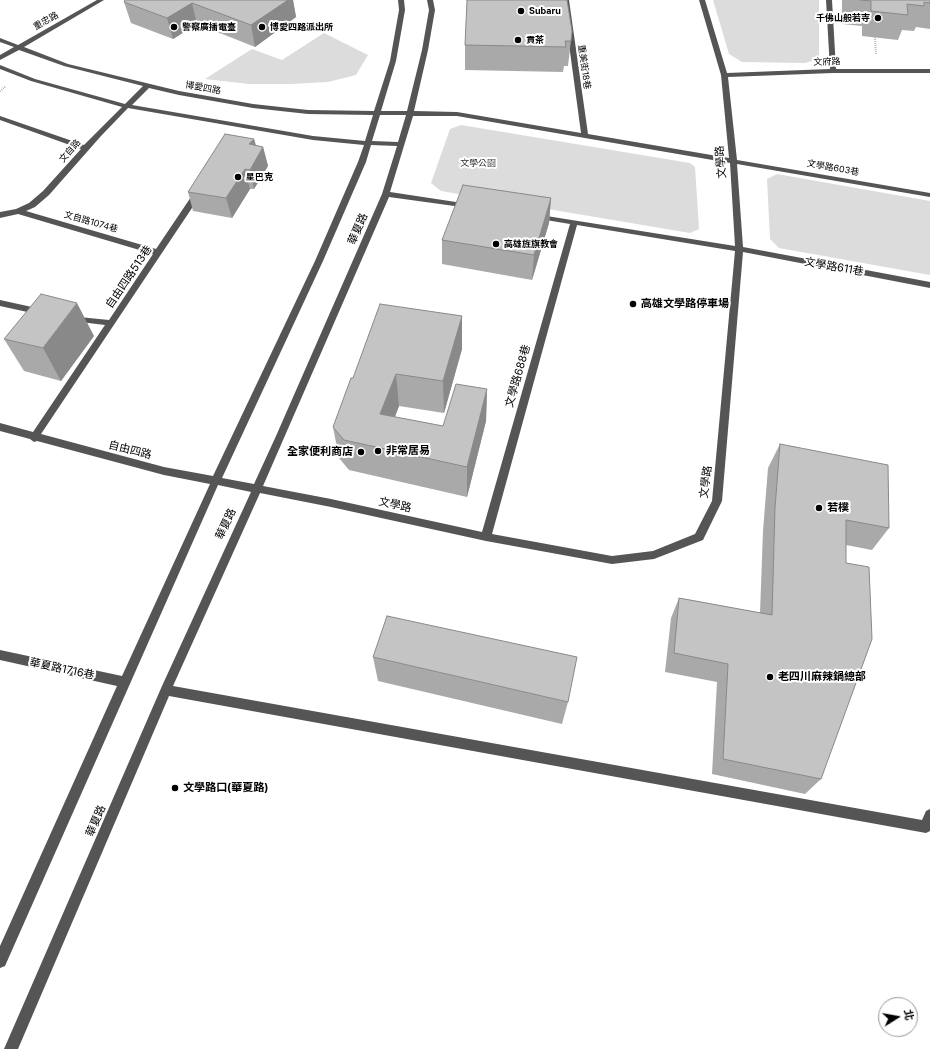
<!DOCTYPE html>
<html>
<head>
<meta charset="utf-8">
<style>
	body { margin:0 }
	#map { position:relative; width:930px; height:1049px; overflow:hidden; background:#fff; font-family:Inter,"Noto Sans TC",sans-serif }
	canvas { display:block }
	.north { position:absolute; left:878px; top:997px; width:40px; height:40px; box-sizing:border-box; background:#fff; border:1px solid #999; border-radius:50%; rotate:79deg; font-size:11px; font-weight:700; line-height:16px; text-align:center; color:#000 }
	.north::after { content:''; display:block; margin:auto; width:14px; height:18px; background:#000; clip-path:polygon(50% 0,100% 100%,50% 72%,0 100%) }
</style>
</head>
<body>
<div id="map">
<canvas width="930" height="1049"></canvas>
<div class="north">北</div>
</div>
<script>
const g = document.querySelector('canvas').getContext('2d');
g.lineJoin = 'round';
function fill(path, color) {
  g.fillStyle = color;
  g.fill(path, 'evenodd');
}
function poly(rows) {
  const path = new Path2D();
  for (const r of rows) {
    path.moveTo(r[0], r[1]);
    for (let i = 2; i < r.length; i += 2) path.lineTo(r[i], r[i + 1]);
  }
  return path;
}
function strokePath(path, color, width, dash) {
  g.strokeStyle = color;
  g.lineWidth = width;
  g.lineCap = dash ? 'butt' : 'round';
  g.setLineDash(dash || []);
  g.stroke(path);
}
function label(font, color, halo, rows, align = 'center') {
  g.font = font + ' Inter,"Noto Sans TC",sans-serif';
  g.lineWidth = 4;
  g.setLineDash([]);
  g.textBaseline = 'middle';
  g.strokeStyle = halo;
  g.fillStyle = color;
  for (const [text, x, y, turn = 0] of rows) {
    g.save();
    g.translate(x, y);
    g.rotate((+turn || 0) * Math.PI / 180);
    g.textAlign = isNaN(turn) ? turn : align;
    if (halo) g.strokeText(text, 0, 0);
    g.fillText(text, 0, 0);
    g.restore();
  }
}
fill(poly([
	[713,0,819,0,819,59,805,63,742,62,729,54],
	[324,33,368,55,356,75,328,82,291,84,249,84,205,79,252,49,282,60],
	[461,125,690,163,695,167,699,229,690,233,441,191,431,183,450,129],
	[777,174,930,201,930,275,779,248,770,239,767,179]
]), '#dcdcdc');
strokePath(poly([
	[875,37,876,55],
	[0,91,6,86]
]), '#777', 2, [0.5, 1.5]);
fill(poly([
	[97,0,104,0,24,47,68,64,179,91,253,104,308,110,374,111,390,61,399,10,398,0,404,0,405,10,396,61,381,111,407,111,422,50,429,10,427,0,433,0,435,10,428,50,414,111,457,112,581,133,563,0,569,0,588,134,729,158,721,75,699,0,705,0,727,73,830,69,826,0,832,0,836,69,930,69,930,73,833,73,728,77,737,160,930,193,930,197,737,164,743,247,930,282,930,288,743,252,722,501,703,540,654,559,612,564,486,541,331,507,260,493,173,686,922,820,926,811,930,809,930,831,926,833,169,696,18,1049,4,1049,162,686,251,492,218,485,5,966,0,968,0,946,117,686,0,660,0,650,122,676,210,484,164,475,37,441,34,442,30,439,0,431,0,423,33,432,105,325,72,321,68,318,69,316,109,320,153,254,18,214,0,218,0,212,16,209,29,203,43,191,81,149,0,120,0,116,84,145,122,107,31,81,0,69,0,65,35,79,125,104,143,86,64,66,19,50,0,60,0,55,14,47,0,42,0,38,18,45,97,0],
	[149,88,179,95,253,108,308,114,373,115,365,141,313,136,132,105,149,88],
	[128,108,313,140,364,145,358,162,315,261,213,476,164,467,41,434,202,193,198,191,195,191,156,249,26,211,35,207,49,195,101,136,128,108],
	[380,115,406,115,398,142,372,141,380,115],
	[413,116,457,116,730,163,735,246,534,214,534,218,570,224,482,532,331,499,263,486,389,197,469,208,473,206,469,204,390,192,413,116],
	[371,145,397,146,382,194,276,436,254,484,222,478,323,261,366,162,371,145],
	[577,225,735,251,712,501,695,534,653,551,612,556,492,534,577,225],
	[0,300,41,309,45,312,41,315,0,306,0,300]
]), '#555');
fill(poly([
	[293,0,296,17,255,47,197,24,173,39,131,23,124,2],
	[842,0,930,0,930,29,916,27,914,31,902,30,898,40,862,36,862,26,842,24],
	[572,31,568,66,564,66,563,72,465,70,465,45],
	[254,139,256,145,263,147,268,166,254,189,250,189,232,218,193,211,188,192],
	[551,198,549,223,532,280,442,264,442,240],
	[462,316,462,349,444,413,399,406,395,417,443,426,487,389,486,421,467,497,349,470,339,458,333,427,353,378],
	[94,336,61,381,24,371,4,339],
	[780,444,889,528,872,550,846,545,821,779,805,794,712,774,717,682,665,672,671,618,679,598,760,613,763,531,768,468],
	[373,657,568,702,562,724,378,681]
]), '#a9a9a9');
fill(poly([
	[288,0,293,0,296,17,255,47,251,25],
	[192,3,197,24,173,39,167,18],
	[254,139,258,156,263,147,268,166,254,189,250,170,249,144],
	[245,169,250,189,232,218,226,198],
	[551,198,549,223,532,280,534,255],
	[77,303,94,336,61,381,43,348],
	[462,316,462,349,444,413,443,381],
	[396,374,399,406,384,445,380,414],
	[487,389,486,421,467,497,467,467]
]), '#898989');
const building = poly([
	[125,0,288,0,251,25,192,3,167,18,124,2,125,0],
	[467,0,567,0,572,31,571,41,565,41,566,47,465,45,467,0],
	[861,0,930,0,930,3,924,2,924,6,907,4,908,15,871,11,871,1,861,0],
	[225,134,254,139,249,144,263,147,250,170,245,169,226,198,188,192,225,134],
	[463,185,551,198,534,255,442,240,463,185],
	[41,294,77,303,43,348,4,339,41,294],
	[380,304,462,316,443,381,396,374,380,414,443,426,456,384,487,389,467,467,344,440,333,427,351,378,353,378,380,304],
	[780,444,888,465,889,528,846,520,846,563,869,567,872,639,821,779,723,759,728,664,674,653,679,598,772,615,775,508,780,444],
	[387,616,577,657,568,702,373,657,387,616]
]);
fill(building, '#c4c4c4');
strokePath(building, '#898989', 1);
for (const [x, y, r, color] of [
	[521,11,4,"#000"],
	[878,18,4,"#000"],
	[174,27,4,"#000"],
	[262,27,4,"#000"],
	[518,40,4,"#000"],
	[238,177,4,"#000"],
	[496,244,4,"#000"],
	[633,304,4,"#000"],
	[378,451,4,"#000"],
	[361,452,4,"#000"],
	[819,508,4,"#000"],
	[770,677,4,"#000"],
	[175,788,4,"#000"]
]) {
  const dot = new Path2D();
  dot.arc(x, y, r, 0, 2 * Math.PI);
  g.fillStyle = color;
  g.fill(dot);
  strokePath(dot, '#fff', 1.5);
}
label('bold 9px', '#000', '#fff', [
	["Subaru",529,11],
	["千佛山般若寺",870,18,"right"],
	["警察廣播電臺",182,27],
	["博愛四路派出所",270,27],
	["貢茶",526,40],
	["星巴克",246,177],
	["高雄旌旗教會",504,244]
], 'left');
label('9px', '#000', '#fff', [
	["重忠路",46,21,-29],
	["文府路",827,62,-1],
	["重美街18巷",584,67,82],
	["博愛四路",203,88,10],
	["文自路",70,151,-49],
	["文學路603巷",833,168,10],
	["文自路1074巷",91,222,16]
]);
label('9px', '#333', '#fff', [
	["文學公園",478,163]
]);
label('11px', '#000', '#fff', [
	["文學路",721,162,-95],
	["華夏路",358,229,-67],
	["文學路611巷",834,267,10],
	["自由四路513巷",129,277,-56],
	["文學路688巷",518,376,-74],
	["自由四路",130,450,14],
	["文學路",706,482,-83],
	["文學路",395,505,12],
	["華夏路",226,524,-65],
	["華夏路1716巷",62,669,12],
	["華夏路",96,821,-67]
]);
label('bold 11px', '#000', '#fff', [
	["高雄文學路停車場",641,304],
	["非常居易",386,451],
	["全家便利商店",353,452,"right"],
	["若樸",827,508],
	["老四川麻辣鍋總部",778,677],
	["文學路口(華夏路)",183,788]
], 'left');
</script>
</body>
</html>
